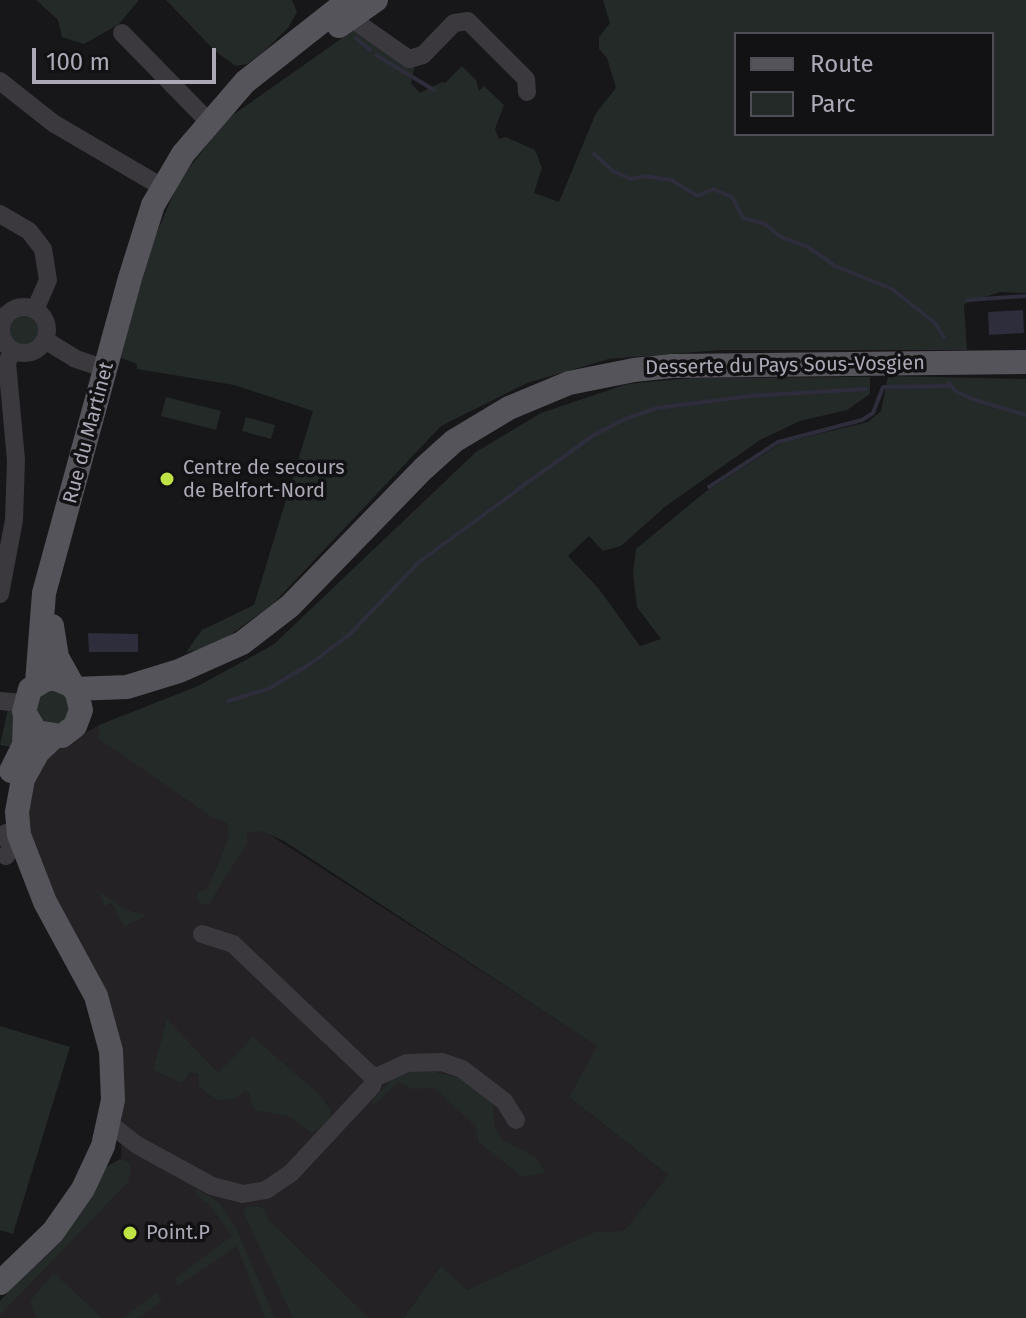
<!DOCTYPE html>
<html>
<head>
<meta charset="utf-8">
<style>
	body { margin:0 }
	#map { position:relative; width:1026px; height:1318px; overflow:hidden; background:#171618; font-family:"Fira Sans",sans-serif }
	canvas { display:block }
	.legend { position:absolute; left:734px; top:32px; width:260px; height:104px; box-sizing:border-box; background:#121113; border:2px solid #504e55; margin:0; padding:10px 14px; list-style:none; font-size:24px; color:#ada9b7 }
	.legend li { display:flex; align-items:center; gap:16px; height:40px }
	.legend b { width:40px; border:2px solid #504e55 }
	.scale { position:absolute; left:32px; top:48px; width:184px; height:36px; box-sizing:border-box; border:4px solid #ada9b7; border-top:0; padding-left:10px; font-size:24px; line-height:28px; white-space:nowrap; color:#ada9b7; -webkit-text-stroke:6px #121113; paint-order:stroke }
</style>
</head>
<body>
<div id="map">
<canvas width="1026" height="1318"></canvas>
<ul class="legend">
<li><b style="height:10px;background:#56545b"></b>Route</li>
<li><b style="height:22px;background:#232a28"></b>Parc</li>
</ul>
<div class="scale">100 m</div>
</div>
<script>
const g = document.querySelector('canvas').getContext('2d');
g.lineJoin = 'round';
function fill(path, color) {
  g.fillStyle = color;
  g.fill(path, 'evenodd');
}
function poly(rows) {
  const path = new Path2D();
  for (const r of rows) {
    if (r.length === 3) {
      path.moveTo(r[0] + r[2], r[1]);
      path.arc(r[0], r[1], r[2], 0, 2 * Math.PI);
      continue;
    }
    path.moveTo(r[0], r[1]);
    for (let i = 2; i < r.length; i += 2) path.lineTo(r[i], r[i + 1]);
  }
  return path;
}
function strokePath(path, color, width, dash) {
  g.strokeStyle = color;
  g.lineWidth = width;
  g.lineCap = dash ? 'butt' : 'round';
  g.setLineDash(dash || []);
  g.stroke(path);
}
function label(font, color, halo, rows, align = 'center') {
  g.font = font + ' "Fira Sans",sans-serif';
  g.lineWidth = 7;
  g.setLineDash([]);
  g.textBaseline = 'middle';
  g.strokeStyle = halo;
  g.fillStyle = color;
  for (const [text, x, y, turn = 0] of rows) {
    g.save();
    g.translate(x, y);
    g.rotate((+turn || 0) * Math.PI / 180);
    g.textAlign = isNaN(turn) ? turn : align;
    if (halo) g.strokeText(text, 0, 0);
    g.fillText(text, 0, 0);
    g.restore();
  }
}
fill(poly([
	[99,725,598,1046,569,1097,668,1175,624,1232,594,1232,466,1291,441,1266,403,1318,0,1318,0,1308,121,1166,122,1069,35,866,22,812,33,778,50,753]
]), '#242225');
fill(poly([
	[36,0,139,0,118,25,84,44,62,37,58,20],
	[166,0,292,0,297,12,288,28,262,53,247,64,236,66,216,52],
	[603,0,1026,0,1026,293,1000,292,964,304,967,350,721,350,609,359,527,383,441,426,273,604,215,646,186,652,202,630,254,605,313,411,234,385,137,369,137,364,121,358,146,258,179,181,227,119,355,29,415,66,411,83,420,93,442,82,445,83,462,66,476,80,479,91,484,86,504,105,495,129,499,139,506,137,535,150,542,168,534,193,559,202,596,113,616,88,607,58,599,49,599,37,610,23],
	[736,34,992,34,992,134,736,134],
	[23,329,16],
	[888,376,1026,379,1026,1318,403,1318,441,1266,467,1290,594,1232,624,1231,668,1175,569,1097,597,1046,284,841,261,831,247,833,247,843,209,904,202,904,196,898,198,893,207,889,220,860,229,836,227,822,212,817,99,739,99,725,198,686,273,645,476,452,541,413,627,384,692,378,870,377,870,394,847,410,800,421,760,440,666,506,621,546,603,551,589,536,568,556,599,589,640,646,661,639,637,607,633,573,636,549,705,492,781,443,868,422,881,411],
	[166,397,221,411,216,430,161,416],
	[246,417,275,425,271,439,242,431],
	[44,686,71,694,69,721,42,727,30,702],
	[8,709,12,711,18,748,0,745],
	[100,892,126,910,147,915,124,927,112,903,104,906],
	[167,1019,218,1073,253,1037,320,1095,331,1111,329,1122,312,1133,288,1116,254,1110,249,1093,245,1091,234,1099,217,1100,199,1087,199,1074,190,1072,182,1083,153,1070],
	[0,1026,70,1047,13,1234,0,1230],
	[424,1069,462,1079,493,1104,495,1129,503,1140,537,1158,545,1173,522,1177,479,1142,476,1127,435,1088,412,1089,398,1082,374,1105,372,1101,394,1076],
	[120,1159,128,1162,131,1169,128,1182,0,1315,0,1301,37,1261,106,1167],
	[196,1189,218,1202,236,1228,275,1318,265,1318,237,1246,178,1286,174,1279,232,1236,211,1206,196,1195],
	[258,1206,264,1209,269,1220,369,1318,293,1318,243,1211,246,1207],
	[54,1273,102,1318,37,1318,30,1301],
	[156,1293,162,1301,139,1318,123,1318]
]), '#232a28');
fill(poly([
	[1023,310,1024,333,989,335,988,312],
	[88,633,138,634,138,652,89,652]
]), '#2d2d3b');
strokePath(poly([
	[356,38,370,50],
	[376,55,434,90],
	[594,154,613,171,631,179,645,176,671,180,698,196,713,189,732,197,743,218,765,224,781,237,808,247,835,266,892,289,935,323,944,337],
	[967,300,1026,296],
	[949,383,955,391,972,399,1026,415],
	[709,487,778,442,862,420,873,413,883,387,950,386],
	[517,490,594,435,625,419,657,408,750,396,866,389],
	[228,701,268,689,310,664,349,635,419,562,515,492]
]), '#2d2d3b', 4);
strokePath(poly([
	[353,6,353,16,359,24,409,59,423,55,454,23,468,21,526,79,527,92],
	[122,33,209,122],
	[0,81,53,123,162,187],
	[0,214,29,231,43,249,48,280,35,310],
	[24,330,23],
	[45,340,76,359,106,369],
	[0,594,14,520,16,460,7,362,13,350],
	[0,701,24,703],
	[0,837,6,833,19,835,6,856],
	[202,934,233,944,374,1078],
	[110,1124,137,1145,212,1186,243,1194,266,1190,291,1173,372,1086,374,1078,407,1063,442,1062,462,1069,504,1101,516,1120]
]), '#3b393e', 18);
strokePath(poly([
	[339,26,376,0],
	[52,626,57,657,77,693,81,710,75,726,62,736,36,732,24,712,30,689,47,679,56,679,70,685],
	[37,683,44,593,130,278,153,205,183,154,245,82,349,0],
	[74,689,127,687,179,671,242,643,290,606,423,469,454,441,509,408,569,383,634,370,672,366,1026,362],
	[11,771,24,745,25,718],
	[0,1283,53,1232,83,1189,103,1146,113,1100,111,1051,96,996,45,902,19,835,17,812,23,779,38,752,54,737]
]), '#56545b', 24);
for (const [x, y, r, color] of [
	[167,479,8,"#bfe244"],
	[130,1233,8,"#bfe244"]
]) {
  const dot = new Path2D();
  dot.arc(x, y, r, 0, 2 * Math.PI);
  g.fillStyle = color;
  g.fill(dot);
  strokePath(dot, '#121113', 3);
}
label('20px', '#ada9b7', '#121113', [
	["Desserte du Pays Sous-Vosgien",785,366,-1],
	["Rue du Martinet",89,433,-75]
]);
label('20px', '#ada9b7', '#121113', [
	["Centre de secours",183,468],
	["de Belfort-Nord",183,491],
	["Point.P",146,1233]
], 'left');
</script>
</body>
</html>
